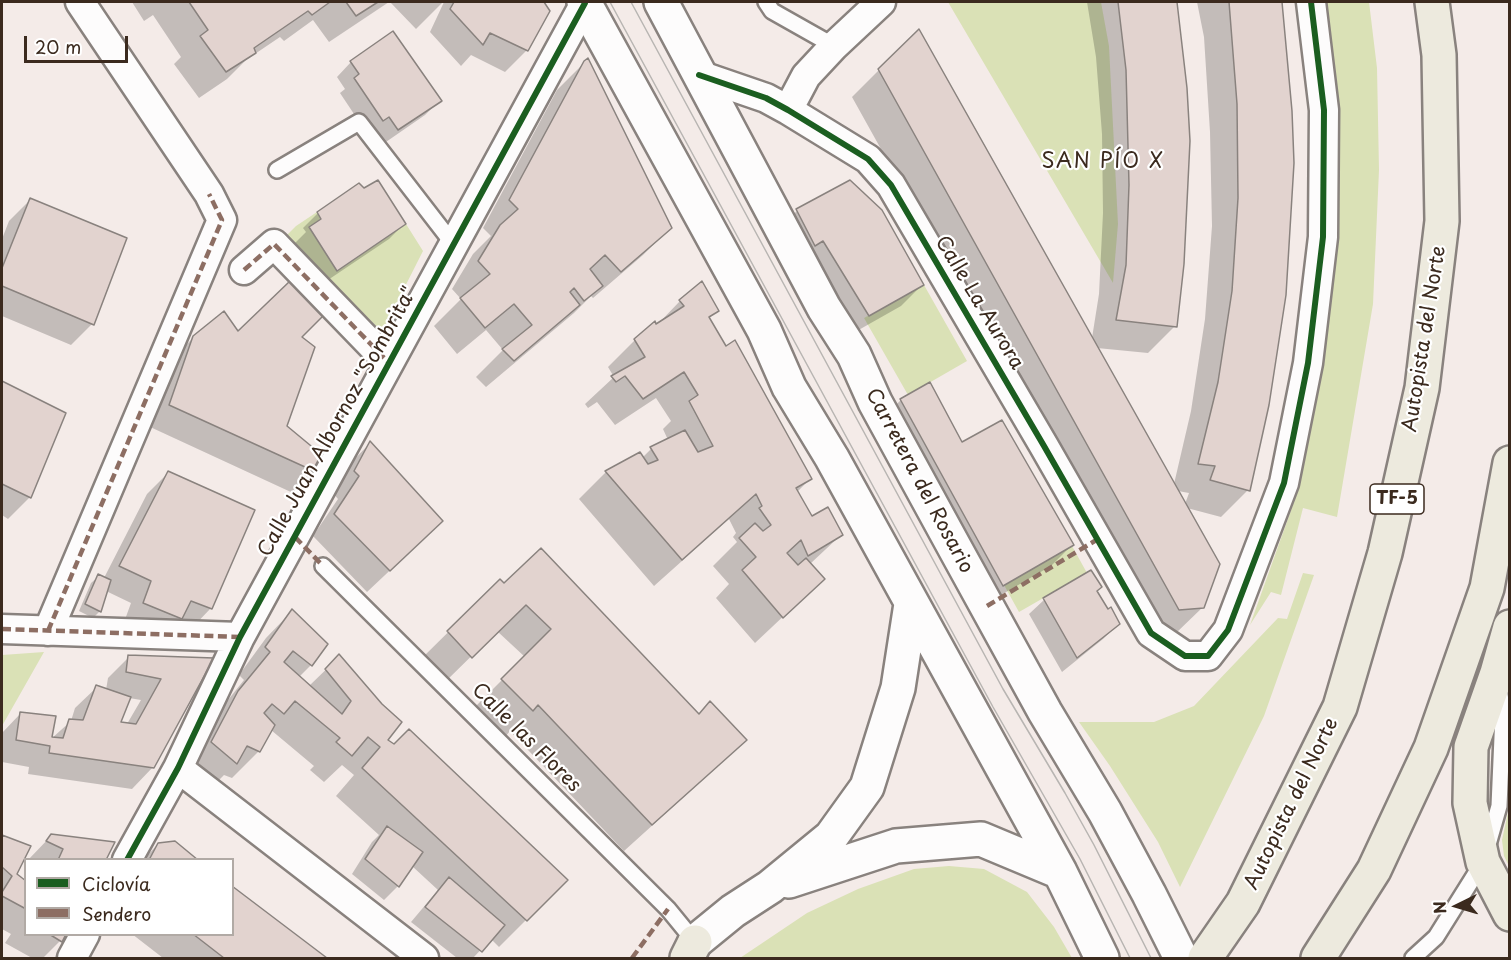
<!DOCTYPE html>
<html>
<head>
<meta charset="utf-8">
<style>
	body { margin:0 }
	#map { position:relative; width:1511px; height:960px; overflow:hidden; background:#f4ebe8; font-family:"Playpen Sans",sans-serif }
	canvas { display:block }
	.frame { position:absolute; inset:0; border:3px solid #3b2a1e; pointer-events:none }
	.legend { position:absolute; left:24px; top:858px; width:210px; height:78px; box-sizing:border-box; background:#fff; border:2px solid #b1aaa5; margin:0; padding:8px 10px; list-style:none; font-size:18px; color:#3b2a1e }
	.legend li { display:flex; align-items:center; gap:12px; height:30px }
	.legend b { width:30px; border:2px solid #b1aaa5 }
	.north { position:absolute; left:1427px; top:876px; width:60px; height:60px; -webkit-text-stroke:4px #fff; paint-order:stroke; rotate:265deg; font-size:16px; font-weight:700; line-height:24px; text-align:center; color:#3b2a1e }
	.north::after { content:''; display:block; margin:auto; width:21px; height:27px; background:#3b2a1e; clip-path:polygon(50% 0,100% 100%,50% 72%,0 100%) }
	.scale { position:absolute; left:24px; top:36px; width:104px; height:27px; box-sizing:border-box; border:3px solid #3b2a1e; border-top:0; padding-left:8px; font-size:18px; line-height:21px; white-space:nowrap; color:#3b2a1e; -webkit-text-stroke:4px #fff; paint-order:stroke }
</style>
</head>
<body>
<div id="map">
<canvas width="1511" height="960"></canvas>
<div class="frame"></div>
<ul class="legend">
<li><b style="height:8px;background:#1b5e20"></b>Ciclovía</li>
<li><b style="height:8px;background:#8d6e63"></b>Sendero</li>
</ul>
<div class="north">N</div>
<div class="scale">20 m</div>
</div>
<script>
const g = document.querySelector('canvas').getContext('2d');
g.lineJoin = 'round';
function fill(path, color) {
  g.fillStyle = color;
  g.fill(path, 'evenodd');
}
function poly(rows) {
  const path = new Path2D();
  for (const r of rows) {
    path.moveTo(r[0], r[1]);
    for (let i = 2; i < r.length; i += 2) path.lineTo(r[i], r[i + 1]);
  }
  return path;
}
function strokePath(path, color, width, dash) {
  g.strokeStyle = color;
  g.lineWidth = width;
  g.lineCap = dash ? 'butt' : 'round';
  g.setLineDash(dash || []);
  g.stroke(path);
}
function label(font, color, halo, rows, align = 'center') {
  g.font = font + ' "Playpen Sans",sans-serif';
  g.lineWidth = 4.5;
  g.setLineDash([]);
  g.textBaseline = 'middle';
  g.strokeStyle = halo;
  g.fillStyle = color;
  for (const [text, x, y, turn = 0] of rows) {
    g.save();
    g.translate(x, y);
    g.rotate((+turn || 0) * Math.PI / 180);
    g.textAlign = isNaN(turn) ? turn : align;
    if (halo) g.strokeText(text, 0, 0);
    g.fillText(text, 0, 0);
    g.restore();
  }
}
fill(poly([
	[948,2,1101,2,1109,46,1118,224,1113,283],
	[1326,2,1369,2,1377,68,1379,170,1373,304,1337,517,1303,508,1281,595,1271,592,1250,625,1294,502,1307,436,1336,130,1330,35],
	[317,212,321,219,309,227,337,270,406,224,423,251,382,332,286,236,296,226],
	[924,285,967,361,908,395,864,318],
	[1072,546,1087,573,1019,612,1004,585],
	[1303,573,1314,575,1264,716,1180,887,1158,842,1110,766,1079,722,1154,722,1194,706,1278,618,1287,619],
	[44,652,2,726,2,655],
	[1509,808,1510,866,1509,866,1504,856,1502,840],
	[949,866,984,869,1027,892,1054,927,1072,958,740,958,807,913,858,889,914,869]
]), '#dae1b6');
fill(poly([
	[132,2,389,2,329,42,313,20,284,41,280,37,246,60,227,79,199,98,174,64,181,57,153,15,144,21],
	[390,2,443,2,416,29],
	[444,2,542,2,549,11,527,50,505,72,471,55,461,66,430,32],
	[1087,2,1175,2,1179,24,1175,326,1148,353,1097,348,1174,484,1191,411,1205,319,1212,226,1210,132,1204,37,1197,2,1280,2,1285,42,1248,490,1221,517,1187,508,1203,607,1175,634,1152,636,852,97,918,31,1092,338,1099,294,1103,213,1102,134,1096,57],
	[1178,491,1189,493,1185,504],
	[351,62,440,100,425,115,383,144,368,135,340,93,345,89,337,77],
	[585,62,670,228,643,255,593,298,591,296,574,313,486,387,476,377,503,350,486,330,457,354,434,326,461,299,452,289,473,254,491,236,483,228,557,90],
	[850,182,922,285,901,306,848,336,775,232,797,211],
	[30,200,92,324,71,345,2,316,2,239,9,221],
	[318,213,404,224,389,239,322,284,295,243,306,232,303,228],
	[680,301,717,310,708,319,810,479,797,492,811,518,842,534,810,564,823,579,755,643,716,598,729,584,713,566,737,542,733,537,736,533,729,519,654,586,579,499,606,472,642,458,651,449,668,440,663,429,671,421,656,398,615,425,597,402,588,408,585,404,614,377,608,367,635,340,656,326],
	[238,333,300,338,285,427,314,471,293,493,148,426,172,359,194,337],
	[2,383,64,413,30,497,8,519,2,515],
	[901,400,962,444,1072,545,1051,566,982,606,879,421],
	[370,443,419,543,367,592,313,536,338,499,333,493,349,465],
	[168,473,211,608,190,630,123,625,131,603,106,591,100,611,93,618,79,611,91,583,99,576,104,578,147,494],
	[500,581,698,715,744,740,717,767,624,851,510,731,505,737,475,707,525,657,497,631,444,683,421,659],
	[1044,600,1118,624,1103,639,1062,672,1029,614],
	[292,611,311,665,299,677,309,686,339,657,386,740,566,880,499,947,491,939,473,958,457,958,411,922,438,890,412,866,398,886,384,900,352,874,372,842,379,835,336,796,354,775,342,765,324,782,310,770,314,766,271,730,259,751,232,778,224,775,209,790,185,770,212,720,244,680,239,675,266,638],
	[129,657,212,659,153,767,132,789,28,774,29,767,2,762,2,733,21,713,51,739,71,721,75,708,97,687,106,690,108,678],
	[129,698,141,700,127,724,119,723],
	[52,835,104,860,28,860],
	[2,837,29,847,15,874,24,882,26,880,26,934,64,934,60,941,43,958,32,958,5,943,11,934,2,929],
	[158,844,196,860,143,860],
	[232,888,324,958,163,958,132,934,232,934]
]), '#0003');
const building = poly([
	[189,2,330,2,312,15,308,11,254,48,256,53,226,72,200,36,208,30,189,2],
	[346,2,378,2,356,16,346,2],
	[454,2,544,2,550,11,528,51,490,33,483,45,450,9,454,2],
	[1118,2,1177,2,1187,88,1190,141,1184,264,1177,327,1116,320,1126,265,1129,185,1126,70,1118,2],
	[1229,2,1282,2,1292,111,1294,163,1286,295,1269,405,1250,491,1210,480,1215,466,1198,464,1218,382,1232,291,1238,198,1237,104,1229,2],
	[919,29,1220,564,1204,608,1179,610,878,69,919,29],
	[393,31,442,101,398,130,389,117,383,121,354,78,359,74,350,61,393,31],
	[588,58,672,228,621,272,605,255,590,269,603,286,584,301,574,288,570,292,580,305,514,361,502,349,532,325,514,304,485,328,460,298,490,274,478,261,500,225,518,209,509,200,584,61,588,58],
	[378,180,406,224,337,271,309,227,321,219,317,212,359,183,364,188,378,180],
	[850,180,882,210,924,285,869,316,823,241,815,246,796,209,850,180],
	[30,198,127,238,94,325,2,286,2,268,30,198],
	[290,281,324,315,302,337,315,347,287,426,322,455,316,472,169,405,193,336,224,311,238,331,290,281],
	[702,281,719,311,709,317,726,346,735,340,812,479,796,488,812,516,828,507,843,535,808,556,801,540,787,553,798,565,806,558,825,579,783,618,742,570,756,557,739,538,755,523,763,531,771,525,759,508,762,506,756,494,682,560,605,471,640,452,648,464,658,460,650,447,685,430,698,452,713,446,689,401,698,395,684,372,643,399,625,376,616,382,611,376,645,357,634,339,655,321,656,324,684,306,679,300,702,281],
	[2,381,66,413,31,498,2,484,2,381],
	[930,382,962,442,1002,420,1074,545,1003,586,900,399,930,382],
	[370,441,443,521,390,571,334,514,359,476,354,471,370,441],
	[168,471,255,510,212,609,191,601,182,619,143,603,151,581,119,566,168,471],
	[541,548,699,714,710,701,747,740,652,825,538,705,533,711,501,679,551,629,526,605,472,658,447,631,500,579,504,583,541,548],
	[1091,570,1102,587,1097,591,1108,609,1111,607,1120,624,1077,658,1043,598,1091,570],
	[98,574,111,580,101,612,85,604,98,574],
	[292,609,328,644,312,666,293,651,284,662,342,714,351,701,325,669,339,654,382,704,402,722,388,740,394,744,409,729,568,880,527,921,362,768,380,747,368,737,352,756,336,742,340,738,295,701,284,714,272,704,264,713,275,725,260,752,247,746,237,764,211,742,238,691,270,652,265,647,292,609],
	[128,655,214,658,154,768,49,753,50,746,16,740,20,712,56,716,52,737,63,738,69,719,83,720,96,685,131,697,121,722,136,724,161,679,126,672,128,655],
	[387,826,423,852,399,887,365,859,387,826],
	[51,834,115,842,106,860,58,860,63,849,46,841,51,834],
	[2,835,31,846,17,874,26,881,26,909,2,896,2,892,12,876,2,867,2,835],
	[175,841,198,860,149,860,158,843,175,841],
	[449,877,505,925,482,952,425,907,449,877],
	[232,886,327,958,224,958,193,934,232,934,232,886],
	[49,934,66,934,62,942,49,934]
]);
fill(building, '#e2d3cf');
strokePath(building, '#89827e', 1.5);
const lane = poly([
	[766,2,772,11,834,46],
	[277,170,359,122,454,245],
	[323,566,668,909,695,942],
	[1413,958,1436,937,1483,862,1499,806,1503,714,1499,688]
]);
const street = poly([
	[699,75,766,98,788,110,868,159,891,185,1044,446,1151,633,1185,656,1208,656,1228,630,1284,483,1308,363,1323,237,1324,110,1311,2],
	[788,110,806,76,834,46,881,2],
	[244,270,274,244,389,363],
	[2,629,240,637],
	[48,631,222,220,209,194,80,2],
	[178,768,424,958],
	[127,860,178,768,240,637,585,3],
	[72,958,85,934]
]);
const secondary = poly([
	[584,2,764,330,789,387,832,458,1060,872,1102,958],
	[661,2,824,308,854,355,875,402,957,552,1045,712,1105,812,1149,894,1181,958],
	[789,881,896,846,981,839,1060,872],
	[695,942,733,911,770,887,831,837,867,787,898,688,911,604]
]);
const highway = poly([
	[1510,627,1497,673,1471,747,1470,803,1483,862,1510,914],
	[687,958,695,942],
	[1205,958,1243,903,1340,707,1385,553,1422,388,1442,221,1439,55,1432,2],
	[1318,958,1374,870,1431,748,1487,588,1510,463]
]);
strokePath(lane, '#89827e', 20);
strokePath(street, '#89827e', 33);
strokePath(secondary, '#89827e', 38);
strokePath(highway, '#89827e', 38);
strokePath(lane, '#fdfcfc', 15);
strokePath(street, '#fdfcfc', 28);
strokePath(secondary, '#fdfcfc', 33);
strokePath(highway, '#edeade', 33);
strokePath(poly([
	[610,2,993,707,1080,859,1130,958],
	[631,2,1003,689,1065,793,1094,845,1151,958]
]), '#b8b5b2', 1.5);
strokePath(poly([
	[244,270,274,244,389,363],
	[295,537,323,566],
	[987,606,1098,539],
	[2,629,240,637],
	[48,631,222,220,209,194],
	[632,958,668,909]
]), '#8d6e63', 4.5, [9, 4.5]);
strokePath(poly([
	[699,75,766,98,788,110,868,159,891,185,1044,446,1151,633,1185,656,1208,656,1228,630,1284,483,1308,363,1323,237,1324,110,1311,2],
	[127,860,178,768,240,637,585,3]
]), '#1b5e20', 6);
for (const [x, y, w] of [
	[1397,499,54]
]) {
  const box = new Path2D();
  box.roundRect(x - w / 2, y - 15, w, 30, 4.5);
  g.fillStyle = '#fff';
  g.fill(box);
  strokePath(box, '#3b2a1e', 1.5);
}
label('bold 18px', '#3b2a1e', null, [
	["TF-5",1397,499]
]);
label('20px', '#3b2a1e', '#fff', [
	["Calle La Aurora",979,303,59],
	["Autopista del Norte",1425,339,-81],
	["Calle Juan Albornoz \"Sombrita\"",338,422,-61],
	["Carretera del Rosario",919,481,62],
	["Calle las Flores",526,738,45],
	["Autopista del Norte",1292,804,-64]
]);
g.letterSpacing = '1.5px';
label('21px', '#3b2a1e', '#fff', [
	["SAN PÍO X",1103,162]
]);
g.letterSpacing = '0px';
</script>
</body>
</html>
